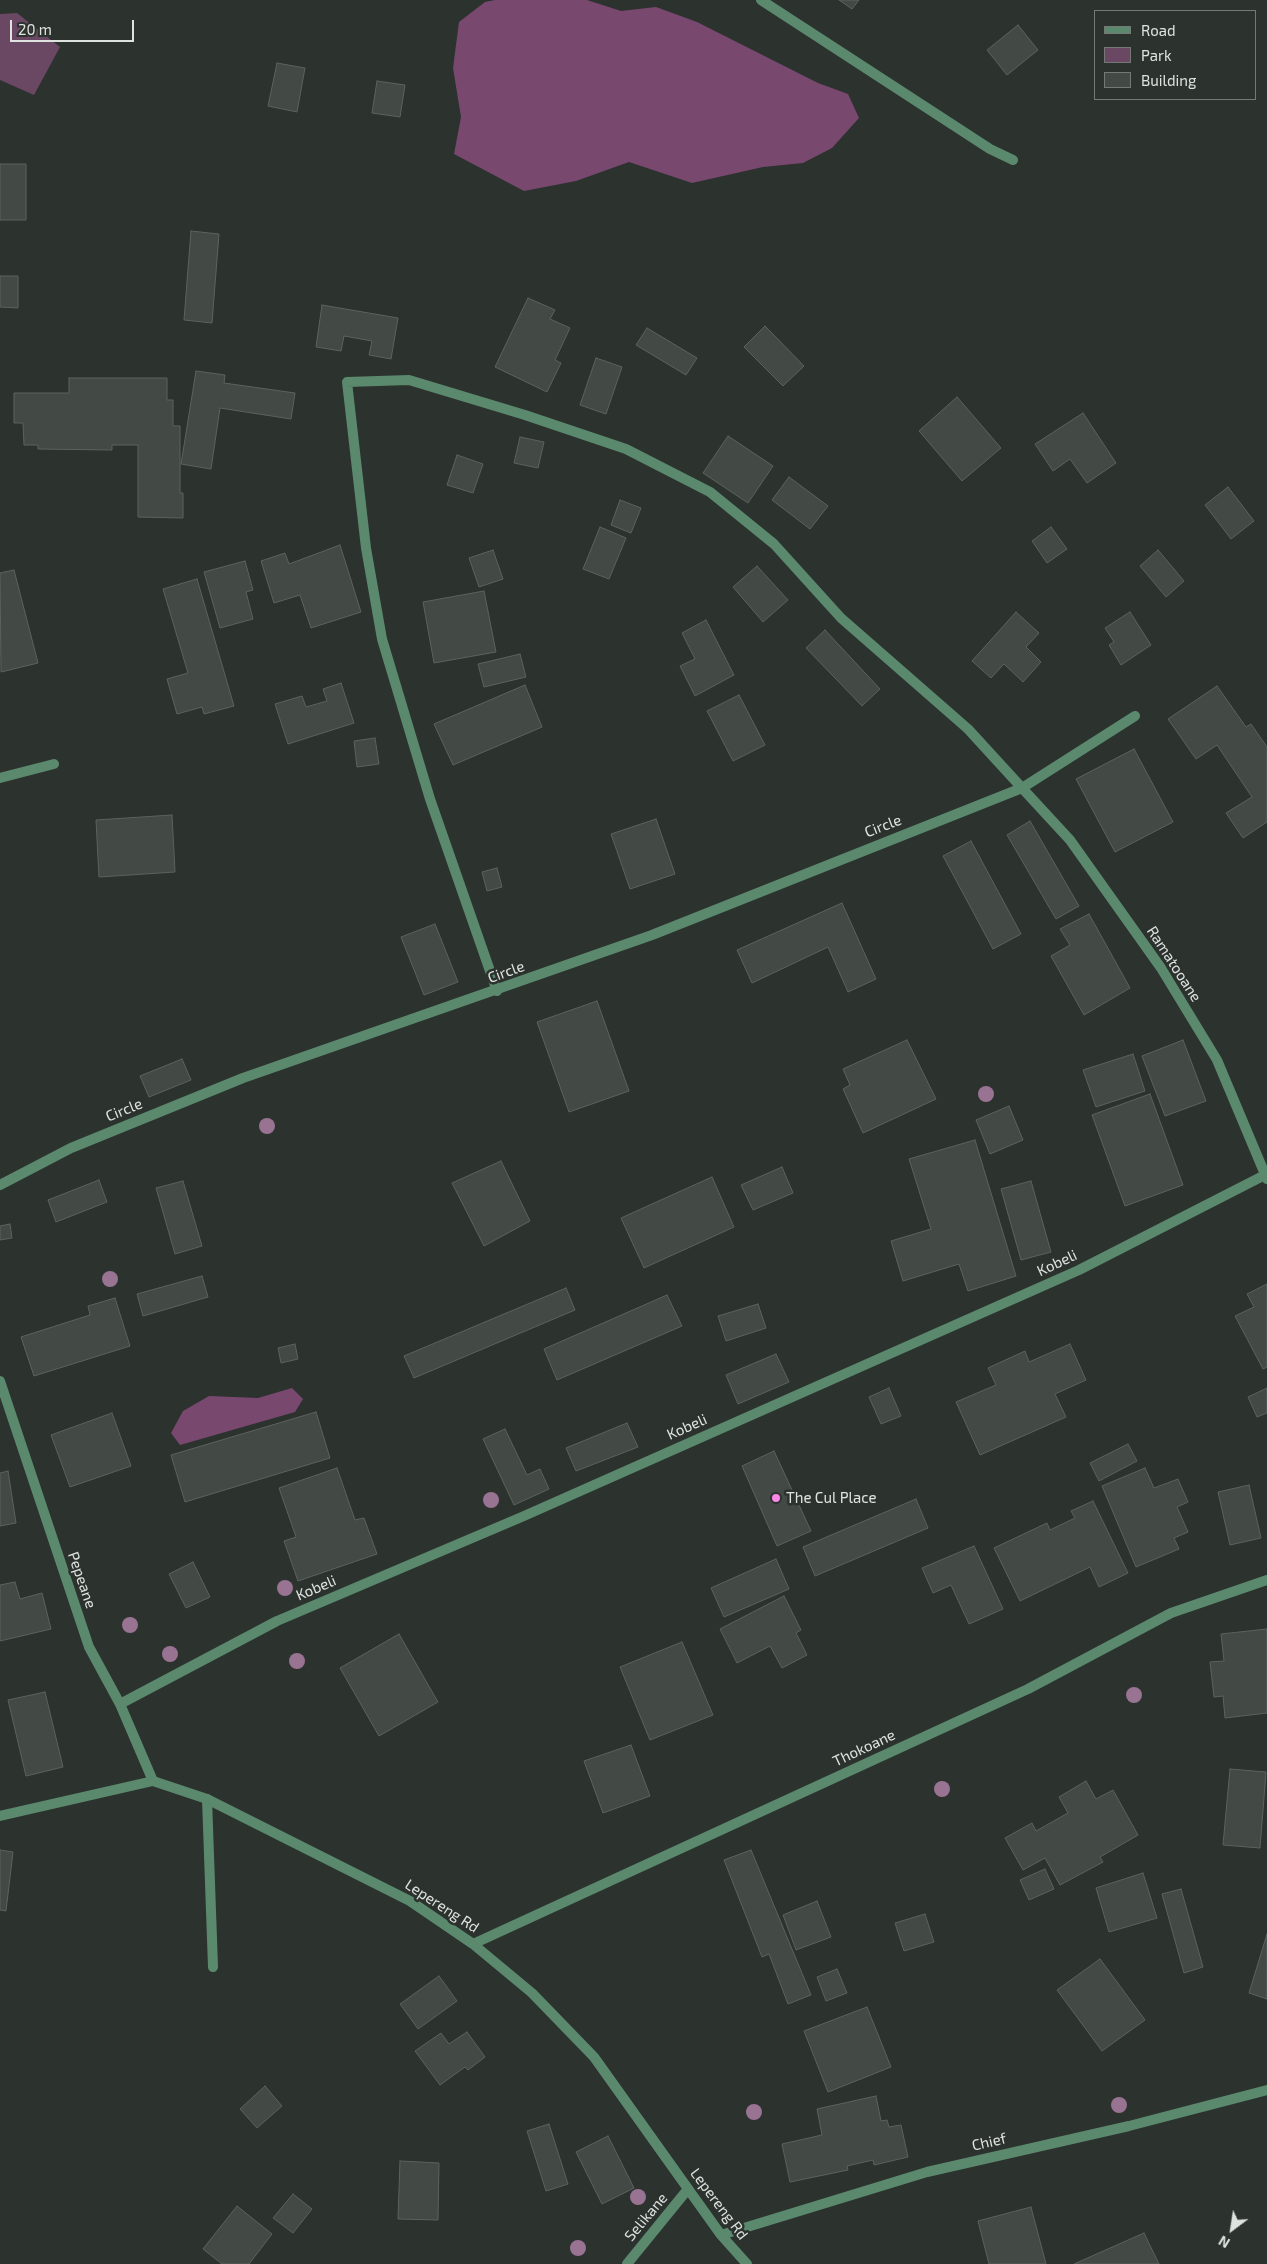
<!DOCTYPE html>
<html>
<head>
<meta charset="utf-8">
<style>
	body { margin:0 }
	#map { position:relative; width:1267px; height:2264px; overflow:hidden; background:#2c322e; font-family:"Exo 2",sans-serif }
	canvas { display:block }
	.legend { position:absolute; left:1094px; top:10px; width:162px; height:90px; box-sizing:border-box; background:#2c322e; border:1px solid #747975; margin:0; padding:6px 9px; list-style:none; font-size:15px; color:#dfe3e0 }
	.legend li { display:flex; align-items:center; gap:10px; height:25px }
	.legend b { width:25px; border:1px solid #747975 }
	.north { position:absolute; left:1207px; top:2204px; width:50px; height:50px; -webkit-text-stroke:4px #2c322e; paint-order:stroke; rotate:211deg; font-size:14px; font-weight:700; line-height:20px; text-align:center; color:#dfe3e0 }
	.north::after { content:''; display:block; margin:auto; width:18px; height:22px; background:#dfe3e0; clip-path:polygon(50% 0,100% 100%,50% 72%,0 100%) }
	.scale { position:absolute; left:10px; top:20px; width:124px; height:22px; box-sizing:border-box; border:2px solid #dfe3e0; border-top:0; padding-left:6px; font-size:15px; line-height:18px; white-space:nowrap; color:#dfe3e0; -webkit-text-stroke:4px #2c322e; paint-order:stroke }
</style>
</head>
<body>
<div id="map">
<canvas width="1267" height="2264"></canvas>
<ul class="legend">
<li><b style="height:6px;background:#5b896e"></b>Road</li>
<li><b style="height:14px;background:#6a4864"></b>Park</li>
<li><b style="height:14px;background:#434945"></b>Building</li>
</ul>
<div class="north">N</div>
<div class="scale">20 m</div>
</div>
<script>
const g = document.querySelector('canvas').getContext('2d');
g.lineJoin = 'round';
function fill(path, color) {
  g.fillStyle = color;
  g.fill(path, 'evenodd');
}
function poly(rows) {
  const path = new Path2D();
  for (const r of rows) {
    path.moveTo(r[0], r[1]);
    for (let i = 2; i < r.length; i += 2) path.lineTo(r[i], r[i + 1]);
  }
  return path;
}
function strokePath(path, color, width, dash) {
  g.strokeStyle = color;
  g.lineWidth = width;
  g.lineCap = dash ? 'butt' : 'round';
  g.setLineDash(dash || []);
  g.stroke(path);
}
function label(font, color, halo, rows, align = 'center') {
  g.font = font + ' "Exo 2",sans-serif';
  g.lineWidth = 5;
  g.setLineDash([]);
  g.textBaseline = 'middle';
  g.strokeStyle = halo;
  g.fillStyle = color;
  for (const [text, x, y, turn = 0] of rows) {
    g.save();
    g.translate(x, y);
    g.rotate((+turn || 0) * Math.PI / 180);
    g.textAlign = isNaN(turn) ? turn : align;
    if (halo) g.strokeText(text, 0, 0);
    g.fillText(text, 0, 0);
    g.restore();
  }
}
fill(poly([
	[17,13,60,47,34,95,0,80,0,14]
]), '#6a4864');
fill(poly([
	[495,0,587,0,621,11,656,7,697,22,818,83,848,94,859,118,832,148,803,163,763,167,692,183,629,162,576,181,524,191,454,154,461,117,453,68,459,22,485,2],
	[292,1388,303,1399,295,1412,180,1445,171,1433,183,1411,209,1396,258,1398]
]), '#78486f');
const building = poly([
	[839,0,859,0,852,9,839,0],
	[1018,25,1038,50,1007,75,987,50,1018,25],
	[277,63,305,68,297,112,268,106,277,63],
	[377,81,405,85,400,117,372,113,377,81],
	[0,164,26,164,26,220,0,220,0,164],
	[191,231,219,234,212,323,184,320,191,231],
	[0,276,18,276,18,308,0,307,0,276],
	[528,298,555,310,550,319,570,328,555,360,561,363,547,392,495,367,528,298],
	[322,305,398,318,391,359,369,355,372,341,344,336,341,351,316,347,322,305],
	[765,326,804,366,783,386,744,347,765,326],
	[647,328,697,358,686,375,636,345,647,328],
	[596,358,622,367,606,414,580,405,596,358],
	[196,371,225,375,224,383,295,393,291,419,220,408,211,469,181,464,196,371],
	[69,378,167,378,167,400,173,400,173,426,180,426,180,493,183,493,183,518,138,517,138,445,112,445,112,450,38,449,38,445,24,445,23,423,14,423,14,393,69,393,69,378],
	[957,397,1001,448,962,481,919,431,957,397],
	[1083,413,1116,463,1087,483,1070,459,1053,471,1035,444,1083,413],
	[728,436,773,466,748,503,703,473,728,436],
	[520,437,544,442,538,468,514,463,520,437],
	[457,455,483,464,473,493,447,485,457,455],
	[789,477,828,506,810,529,772,500,789,477],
	[1228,487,1254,521,1231,539,1205,505,1228,487],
	[620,500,641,508,631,533,611,525,620,500],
	[600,527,626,538,609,579,583,569,600,527],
	[1051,527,1067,549,1047,563,1032,541,1051,527],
	[340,545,361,612,311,628,300,595,274,603,261,561,285,553,289,564,340,545],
	[493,550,503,579,479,587,469,558,493,550],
	[1158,550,1184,581,1166,597,1140,566,1158,550],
	[245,561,253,590,246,592,253,619,220,628,204,572,245,561],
	[757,566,788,600,763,622,733,587,757,566],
	[14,570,38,663,1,672,0,573,14,570],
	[197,579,234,706,204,714,202,707,177,714,167,679,188,673,163,589,197,579],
	[484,591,496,652,434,663,423,602,484,591],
	[1016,612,1039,633,1026,647,1041,662,1023,682,1004,664,991,678,972,661,1016,612],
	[1130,612,1151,645,1121,665,1109,645,1114,642,1105,628,1130,612],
	[706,620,734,675,695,696,680,666,695,659,682,633,706,620],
	[825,630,880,689,862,706,806,648,825,630],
	[520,654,526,677,484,687,478,664,520,654],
	[341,683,354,723,288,744,275,704,302,696,306,707,327,701,323,689,341,683],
	[525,685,542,727,453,765,434,724,525,685],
	[1217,686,1246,727,1251,724,1267,747,1267,822,1243,838,1226,813,1252,797,1217,745,1196,759,1168,719,1217,686],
	[739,695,765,745,733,761,707,711,739,695],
	[375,738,379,764,357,767,354,741,375,738],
	[1134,749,1173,822,1115,852,1076,779,1134,749],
	[172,815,175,872,99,877,96,820,172,815],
	[656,819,675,874,630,889,611,834,656,819],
	[1030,821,1079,906,1056,919,1007,835,1030,821],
	[971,841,1021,934,993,949,943,856,971,841],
	[497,868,502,887,487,891,482,872,497,868],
	[842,903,876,979,848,992,828,947,752,983,737,950,842,903],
	[1089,914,1130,988,1084,1015,1051,956,1070,945,1060,929,1089,914],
	[435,924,458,982,424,995,401,937,435,924],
	[597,1001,629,1091,569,1112,537,1022,597,1001],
	[907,1040,936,1099,863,1133,843,1089,850,1085,843,1069,907,1040],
	[1183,1040,1206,1101,1165,1116,1142,1056,1183,1040],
	[1133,1054,1145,1091,1096,1107,1083,1070,1133,1054],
	[182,1059,191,1080,149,1097,140,1076,182,1059],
	[1150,1094,1183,1185,1125,1206,1092,1115,1150,1094],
	[1009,1106,1023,1140,990,1154,976,1120,1009,1106],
	[975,1140,1016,1276,968,1291,959,1264,903,1281,891,1241,931,1229,909,1159,975,1140],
	[501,1161,530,1221,484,1246,452,1183,501,1161],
	[782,1167,793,1193,753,1210,741,1185,782,1167],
	[712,1177,734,1227,644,1268,621,1218,712,1177],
	[99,1180,107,1202,56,1222,48,1200,99,1180],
	[183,1181,202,1246,175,1254,156,1188,183,1181],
	[1031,1181,1051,1252,1021,1260,1001,1189,1031,1181],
	[10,1224,12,1238,0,1240,0,1226,10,1224],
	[202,1276,208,1297,143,1316,137,1294,202,1276],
	[1267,1284,1267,1367,1263,1369,1235,1316,1254,1307,1247,1294,1267,1284],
	[566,1288,575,1310,414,1378,404,1356,566,1288],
	[667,1295,682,1326,557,1380,544,1349,667,1295],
	[115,1298,130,1346,34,1376,21,1337,90,1315,88,1306,115,1298],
	[758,1304,766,1328,726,1341,718,1316,758,1304],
	[295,1344,298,1359,281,1363,278,1348,295,1344],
	[1070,1344,1086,1380,1055,1394,1066,1417,980,1455,956,1402,996,1385,988,1368,1025,1351,1029,1362,1070,1344],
	[776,1354,789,1382,738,1404,726,1375,776,1354],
	[889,1388,901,1416,881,1424,869,1397,889,1388],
	[1267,1388,1267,1413,1257,1417,1248,1397,1267,1388],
	[316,1412,330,1458,185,1502,171,1455,316,1412],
	[112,1413,131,1466,70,1487,51,1435,112,1413],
	[627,1423,638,1447,576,1471,566,1448,627,1423],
	[505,1429,527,1475,540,1469,549,1489,514,1505,483,1439,505,1429],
	[1128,1444,1137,1461,1099,1481,1090,1463,1128,1444],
	[774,1451,811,1531,777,1546,742,1466,774,1451],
	[337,1468,355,1520,364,1518,377,1554,298,1581,284,1541,296,1537,279,1488,337,1468],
	[1145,1468,1154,1488,1178,1479,1188,1502,1177,1507,1188,1532,1174,1538,1179,1549,1136,1567,1102,1486,1145,1468],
	[8,1471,16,1523,0,1526,0,1473,8,1471],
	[1249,1485,1261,1538,1230,1545,1218,1492,1249,1485],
	[916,1499,928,1528,815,1576,803,1547,916,1499],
	[1093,1501,1128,1573,1099,1587,1090,1567,1020,1601,994,1548,1047,1523,1050,1530,1075,1518,1071,1511,1093,1501],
	[974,1546,1003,1609,969,1624,951,1585,933,1593,922,1568,974,1546],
	[776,1559,789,1589,724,1617,711,1588,776,1559],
	[193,1562,210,1597,186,1608,169,1574,193,1562],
	[15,1582,20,1599,42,1593,51,1629,0,1641,0,1585,15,1582],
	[784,1596,801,1630,796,1633,807,1655,782,1668,770,1646,737,1663,720,1629,784,1596],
	[1267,1629,1267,1713,1225,1718,1223,1696,1214,1697,1210,1662,1224,1661,1221,1634,1267,1629],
	[399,1634,438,1702,379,1736,340,1668,399,1634],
	[682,1642,713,1715,650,1740,620,1667,682,1642],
	[45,1692,63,1767,26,1776,8,1700,45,1692],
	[631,1745,650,1796,603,1813,584,1761,631,1745],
	[1230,1769,1266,1772,1260,1848,1223,1845,1230,1769],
	[1086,1781,1096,1799,1113,1790,1138,1835,1100,1857,1103,1862,1060,1885,1045,1858,1023,1870,1005,1838,1032,1823,1036,1831,1068,1813,1059,1797,1086,1781],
	[0,1850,13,1852,6,1911,0,1910,0,1850],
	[751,1850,811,1995,788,2004,769,1954,762,1957,724,1860,751,1850],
	[1045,1869,1054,1889,1029,1900,1020,1880,1045,1869],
	[1143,1873,1157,1918,1109,1932,1096,1888,1143,1873],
	[1181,1889,1203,1967,1184,1973,1162,1894,1181,1889],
	[817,1901,831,1937,796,1950,783,1915,817,1901],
	[925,1914,934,1942,904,1951,895,1923,925,1914],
	[1267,1934,1267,1999,1249,1993,1267,1934],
	[1100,1959,1145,2020,1102,2051,1057,1990,1100,1959],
	[837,1969,847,1993,826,2001,817,1977,837,1969],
	[439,1976,457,2001,418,2029,400,2004,439,1976],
	[867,2007,891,2067,828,2092,804,2031,867,2007],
	[467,2032,485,2057,468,2070,465,2067,440,2085,415,2051,441,2033,449,2044,467,2032],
	[265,2086,282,2106,257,2128,240,2109,265,2086],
	[876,2096,881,2121,887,2120,889,2127,901,2125,908,2157,874,2165,873,2160,847,2166,848,2170,790,2182,782,2144,822,2135,817,2109,876,2096],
	[549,2124,568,2184,546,2191,527,2131,549,2124],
	[608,2136,634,2188,602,2204,576,2152,608,2136],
	[400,2161,439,2163,438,2220,398,2219,400,2161],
	[293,2194,312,2209,293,2233,273,2218,293,2194],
	[237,2206,272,2234,249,2264,222,2264,203,2249,237,2206],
	[1031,2207,1046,2264,989,2264,978,2221,1031,2207],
	[1144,2233,1159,2264,1074,2264,1144,2233]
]);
fill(building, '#434945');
strokePath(building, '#5c635f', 1);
strokePath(poly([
	[0,778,54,764],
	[497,991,430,799,382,639,366,548,347,382,409,380,525,415,626,449,710,492,774,544,841,618,968,729,1022,788,1135,716],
	[207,1799,213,1967]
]), '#5b896e', 10);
strokePath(poly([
	[761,0,990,149,1013,160],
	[0,1185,71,1148,243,1078,652,935,1022,788,1070,840,1161,968,1217,1060,1267,1179],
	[0,1381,89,1647,120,1704,153,1781],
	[120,1704,277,1621,524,1516,1079,1270,1265,1175],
	[0,1816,153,1781,207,1799,410,1901,473,1944,532,1993,594,2057,721,2235,747,2264],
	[473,1944,1028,1689,1171,1613,1267,1580],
	[721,2235,927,2172,1129,2126,1267,2090],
	[627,2264,688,2189]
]), '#5b896e', 10);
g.fillStyle = '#997392';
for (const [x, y] of [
	[986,1094],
	[267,1126],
	[110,1279],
	[491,1500],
	[285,1588],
	[130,1625],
	[170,1654],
	[297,1661],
	[1134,1695],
	[942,1789],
	[1119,2105],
	[754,2112],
	[638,2197],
	[578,2248]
]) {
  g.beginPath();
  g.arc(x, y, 8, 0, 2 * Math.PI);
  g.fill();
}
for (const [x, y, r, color] of [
	[776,1498,5,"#fa87e7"]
]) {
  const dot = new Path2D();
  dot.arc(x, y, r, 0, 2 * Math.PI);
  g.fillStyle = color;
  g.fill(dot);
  strokePath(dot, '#2c322e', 2);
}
label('15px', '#dfe3e0', '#2c322e', [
	["Circle",883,826,-21],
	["Ramatooane",1174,964,57],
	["Circle",506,972,-20],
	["Circle",124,1110,-22],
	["Kobeli",1057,1263,-25],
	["Kobeli",687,1427,-24],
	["Pepeane",82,1580,71],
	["Kobeli",316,1588,-23],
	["Thokoane",864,1748,-25],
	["Lepereng Rd",442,1906,33],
	["Chief",989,2142,-13],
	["Lepereng Rd",719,2204,53],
	["Selikane",646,2217,-50]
]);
label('15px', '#dfe3e0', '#2c322e', [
	["The Cul Place",786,1498]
], 'left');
</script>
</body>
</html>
